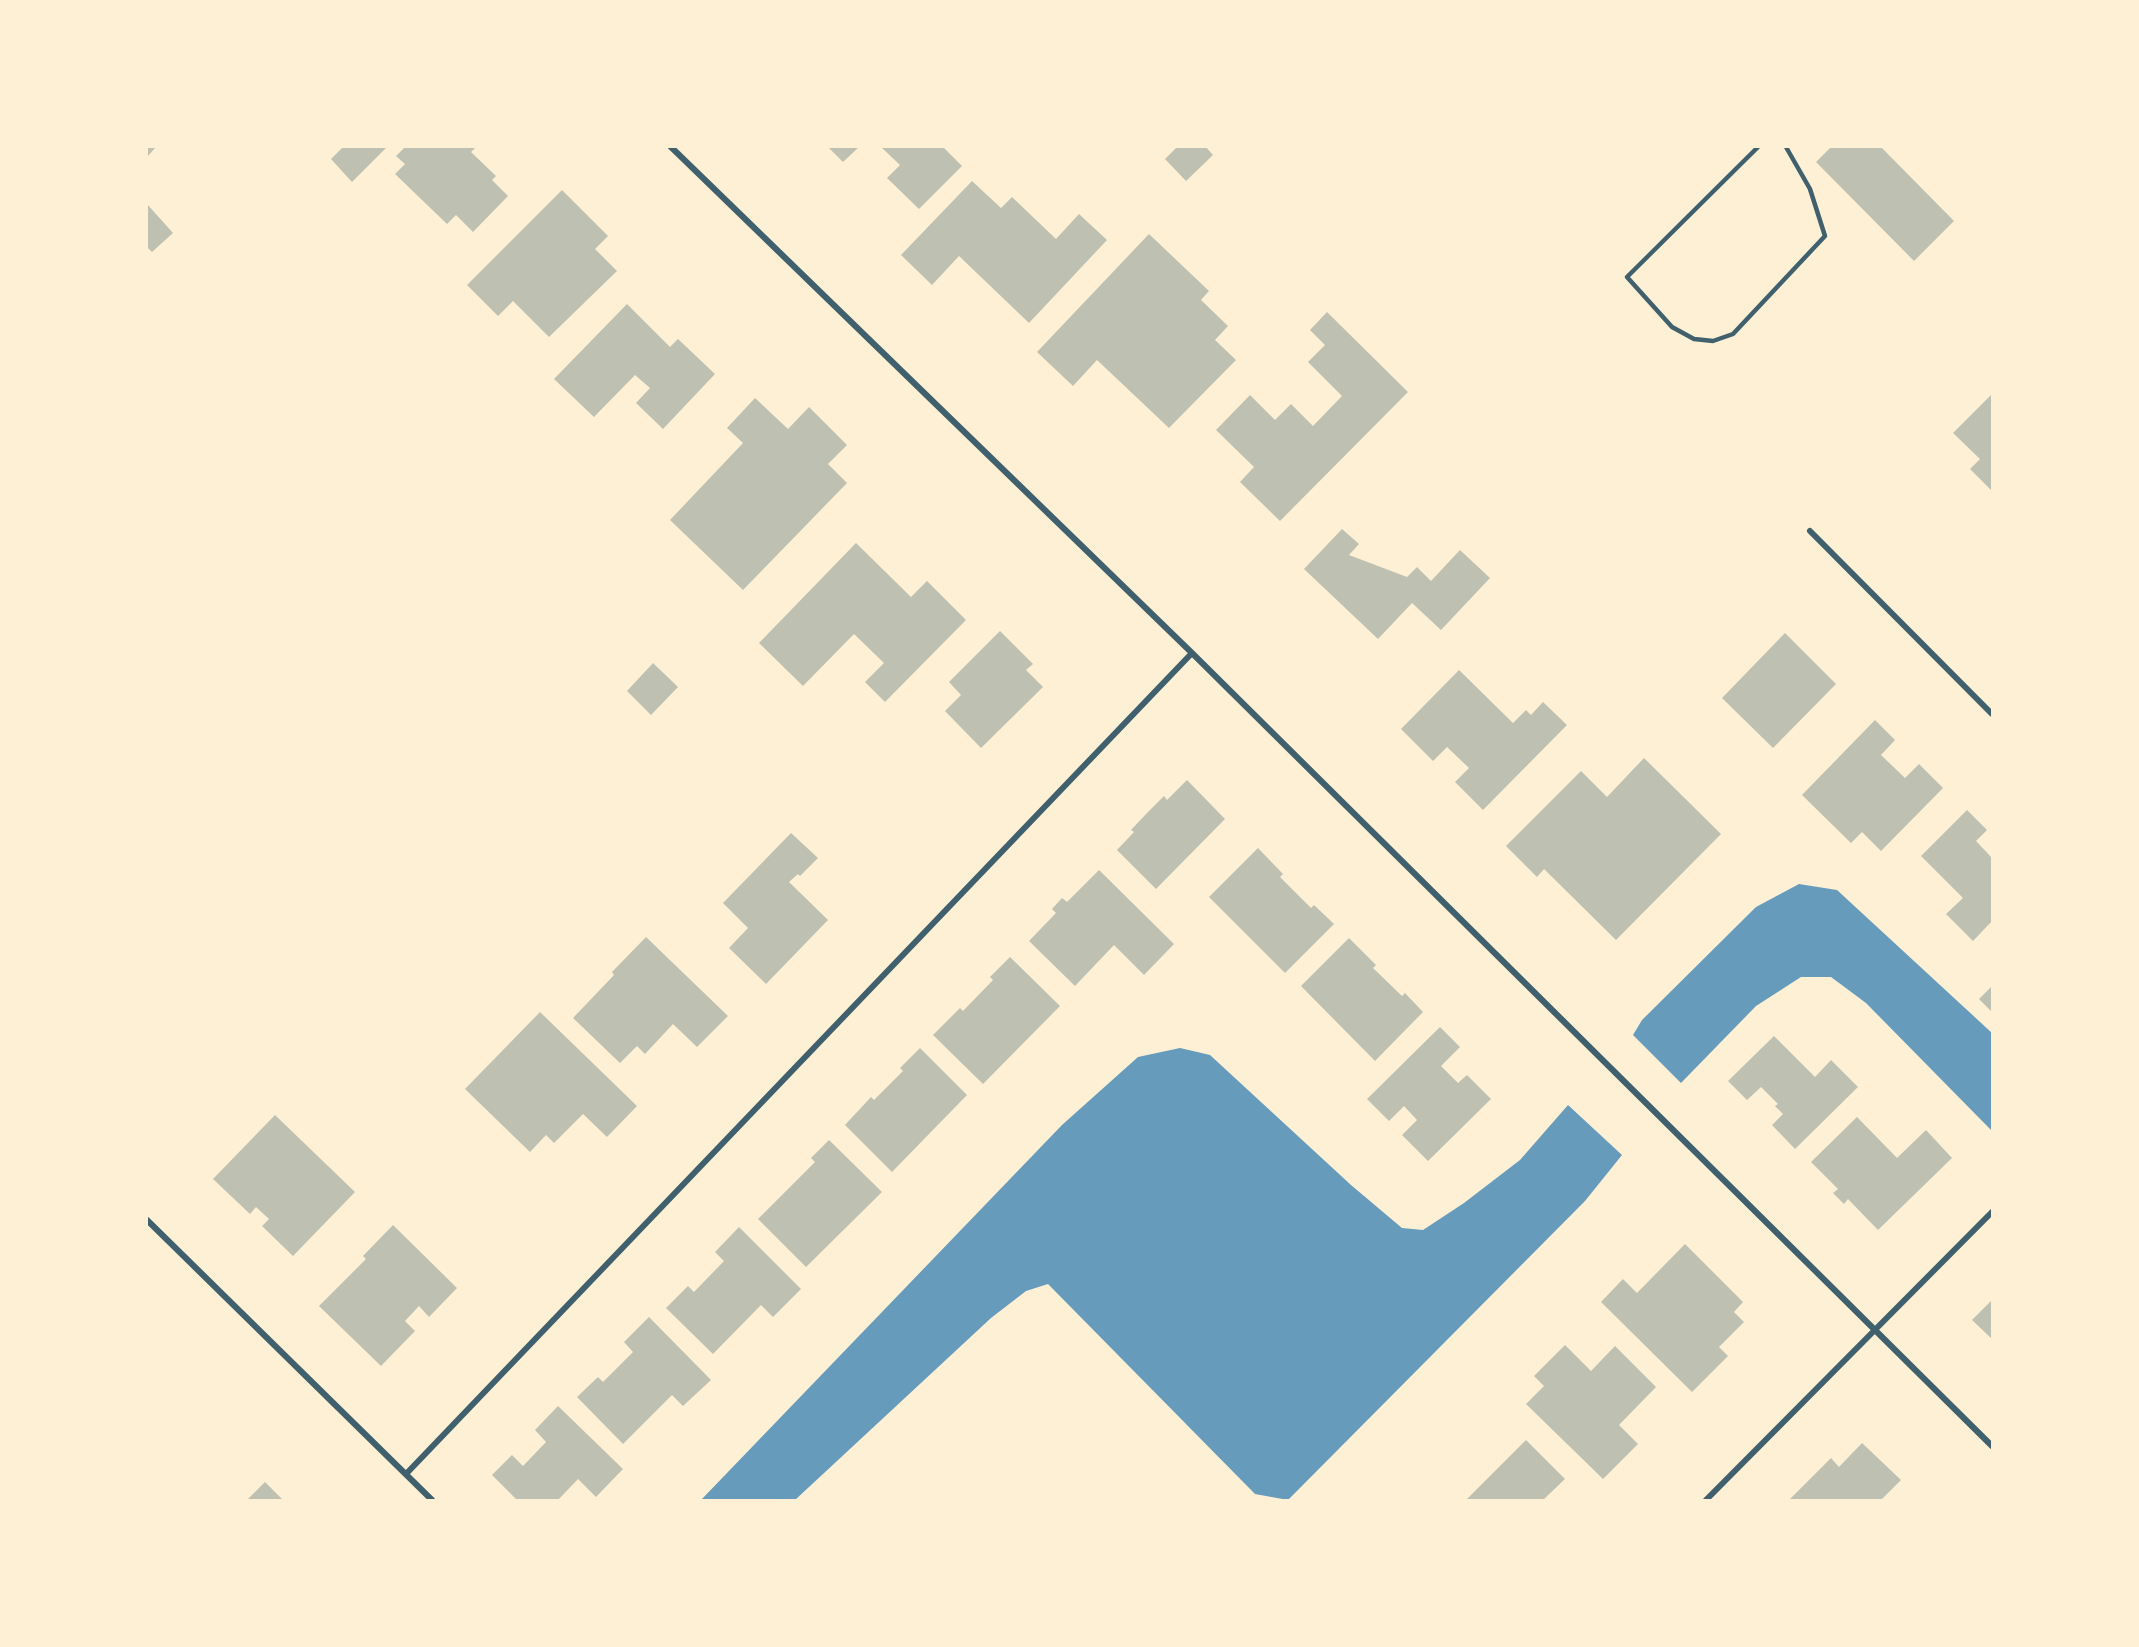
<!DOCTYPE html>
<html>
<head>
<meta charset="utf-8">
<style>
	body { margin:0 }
	#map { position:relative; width:2139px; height:1647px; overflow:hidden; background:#fdf0d5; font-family:"Space Grotesk",sans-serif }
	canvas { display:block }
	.frame { position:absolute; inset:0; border:148px solid #fdf0d5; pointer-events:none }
</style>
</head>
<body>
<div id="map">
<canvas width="2139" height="1647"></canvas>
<div class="frame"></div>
</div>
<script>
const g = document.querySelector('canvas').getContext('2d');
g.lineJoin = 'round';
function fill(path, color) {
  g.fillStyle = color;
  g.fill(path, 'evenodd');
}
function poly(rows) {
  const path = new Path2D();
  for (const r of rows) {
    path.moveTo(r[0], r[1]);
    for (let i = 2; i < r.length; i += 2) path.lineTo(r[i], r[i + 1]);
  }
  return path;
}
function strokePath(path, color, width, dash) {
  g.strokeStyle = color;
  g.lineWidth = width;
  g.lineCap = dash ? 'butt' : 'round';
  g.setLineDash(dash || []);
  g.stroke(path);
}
fill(poly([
	[1799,884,1837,890,1992,1033,1992,1131,1866,1003,1831,977,1801,977,1756,1006,1681,1083,1633,1035,1642,1020,1756,907],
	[1180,1048,1210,1055,1351,1185,1402,1228,1423,1230,1464,1203,1520,1160,1568,1105,1622,1155,1585,1201,1288,1500,1255,1494,1048,1284,1026,1291,991,1318,795,1500,701,1500,1062,1125,1138,1057]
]), '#669bbc');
fill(poly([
	[147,147,156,147,147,157],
	[343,147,387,147,352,182,331,159],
	[405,147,476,147,471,152,496,176,492,180,508,196,473,232,456,215,447,224,395,174,405,164,396,156],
	[828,147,859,147,843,162],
	[881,147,943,147,962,166,919,209,887,178,900,165],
	[1177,147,1206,147,1213,155,1186,181,1165,159],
	[1831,147,1881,147,1954,221,1914,261,1816,162],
	[972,181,1001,208,1012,197,1056,239,1079,214,1107,240,1029,323,959,256,932,285,901,255],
	[562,190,608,236,595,249,617,271,549,337,513,301,498,316,467,285],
	[147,204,173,233,152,252,147,247],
	[1149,234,1209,291,1201,300,1228,326,1215,340,1236,360,1169,428,1097,360,1073,386,1037,352],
	[627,304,670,347,678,339,715,374,663,429,636,403,650,388,635,375,594,417,554,379],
	[1327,312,1408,392,1280,521,1240,482,1254,467,1216,430,1250,395,1275,420,1291,404,1313,426,1342,396,1308,362,1325,345,1310,330],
	[1992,394,1992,491,1970,469,1980,459,1953,433],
	[755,398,788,429,809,407,847,445,828,464,847,483,743,590,670,520,743,443,727,428],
	[1342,529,1359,544,1349,555,1407,577,1417,567,1431,581,1460,550,1490,578,1441,630,1412,603,1378,639,1304,569],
	[856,543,911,597,927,581,966,620,885,702,865,682,884,663,854,634,803,686,759,643],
	[1000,631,1033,664,1026,670,1043,687,981,748,945,711,961,695,949,682],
	[1785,633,1836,684,1773,748,1722,698],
	[653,663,678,687,651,715,627,691],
	[1459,670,1513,723,1526,710,1531,715,1543,702,1567,725,1483,810,1455,782,1469,768,1447,747,1433,761,1401,729],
	[1875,720,1895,740,1881,755,1905,778,1919,764,1943,788,1881,851,1862,832,1851,843,1802,795],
	[1644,758,1721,834,1616,940,1544,869,1537,877,1506,846,1581,771,1607,797],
	[1187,780,1225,819,1156,889,1117,850,1134,832,1131,830,1147,813,1164,796,1167,800],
	[1967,810,1987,830,1976,841,1992,858,1992,921,1973,941,1946,914,1963,898,1921,856],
	[791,833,818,858,800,876,798,874,789,882,828,920,766,984,729,948,748,928,723,903],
	[1258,848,1283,874,1280,877,1311,908,1314,905,1334,924,1285,973,1209,897],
	[1099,870,1174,944,1144,975,1114,945,1075,986,1029,941,1056,913,1052,909,1062,898,1067,902],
	[646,937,728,1016,697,1047,673,1024,645,1054,637,1046,620,1063,573,1018,614,975,612,972],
	[1349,938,1376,965,1373,968,1402,996,1405,993,1423,1012,1375,1061,1301,986],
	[1010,957,1060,1006,983,1084,933,1035,960,1008,963,1011,993,980,990,977],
	[1992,986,1992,1012,1979,999],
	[540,1012,637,1106,607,1137,583,1114,554,1143,546,1135,530,1152,465,1089],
	[1440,1027,1460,1047,1441,1066,1458,1083,1467,1075,1491,1099,1428,1161,1402,1135,1417,1120,1404,1106,1389,1121,1367,1099],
	[1774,1036,1815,1077,1831,1060,1858,1087,1795,1149,1772,1125,1783,1114,1775,1106,1778,1104,1761,1087,1747,1100,1728,1081],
	[920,1048,967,1095,892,1172,845,1125,871,1097,874,1100,903,1071,900,1068],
	[275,1115,355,1192,293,1256,262,1226,269,1219,256,1207,250,1214,213,1179],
	[1857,1117,1897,1158,1926,1130,1952,1158,1878,1230,1848,1199,1844,1204,1833,1193,1838,1189,1811,1162],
	[829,1140,882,1192,806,1267,758,1219,815,1162,811,1158],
	[393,1225,457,1288,429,1317,419,1306,405,1321,415,1331,381,1366,319,1306,366,1259,363,1256],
	[739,1227,801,1289,773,1317,761,1305,713,1354,666,1308,688,1286,694,1292,724,1261,715,1252],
	[1685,1244,1743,1302,1734,1312,1744,1322,1719,1347,1728,1356,1692,1392,1601,1302,1623,1279,1637,1293],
	[1992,1300,1992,1339,1972,1320],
	[649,1317,711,1380,683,1406,672,1395,623,1444,577,1397,598,1377,603,1382,633,1352,624,1342],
	[1565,1345,1591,1371,1615,1346,1656,1387,1619,1425,1638,1444,1603,1479,1526,1404,1544,1386,1534,1376],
	[558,1406,623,1469,596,1497,578,1479,558,1500,517,1500,492,1475,512,1455,523,1466,546,1442,535,1430],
	[1526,1440,1565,1479,1543,1500,1466,1500],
	[1862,1443,1901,1480,1881,1500,1789,1500,1831,1458,1839,1467],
	[265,1482,283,1500,247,1500]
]), '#bec0b2');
strokePath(poly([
	[1758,147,1627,277,1672,327,1694,339,1713,341,1733,334,1825,236,1810,189,1786,147]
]), '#3f606c', 4.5);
strokePath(poly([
	[671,147,1192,653,1992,1446],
	[1810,531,1992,714],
	[147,1220,432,1500],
	[406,1474,1192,653],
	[1706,1500,1992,1212]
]), '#3f606c', 6);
</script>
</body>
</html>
